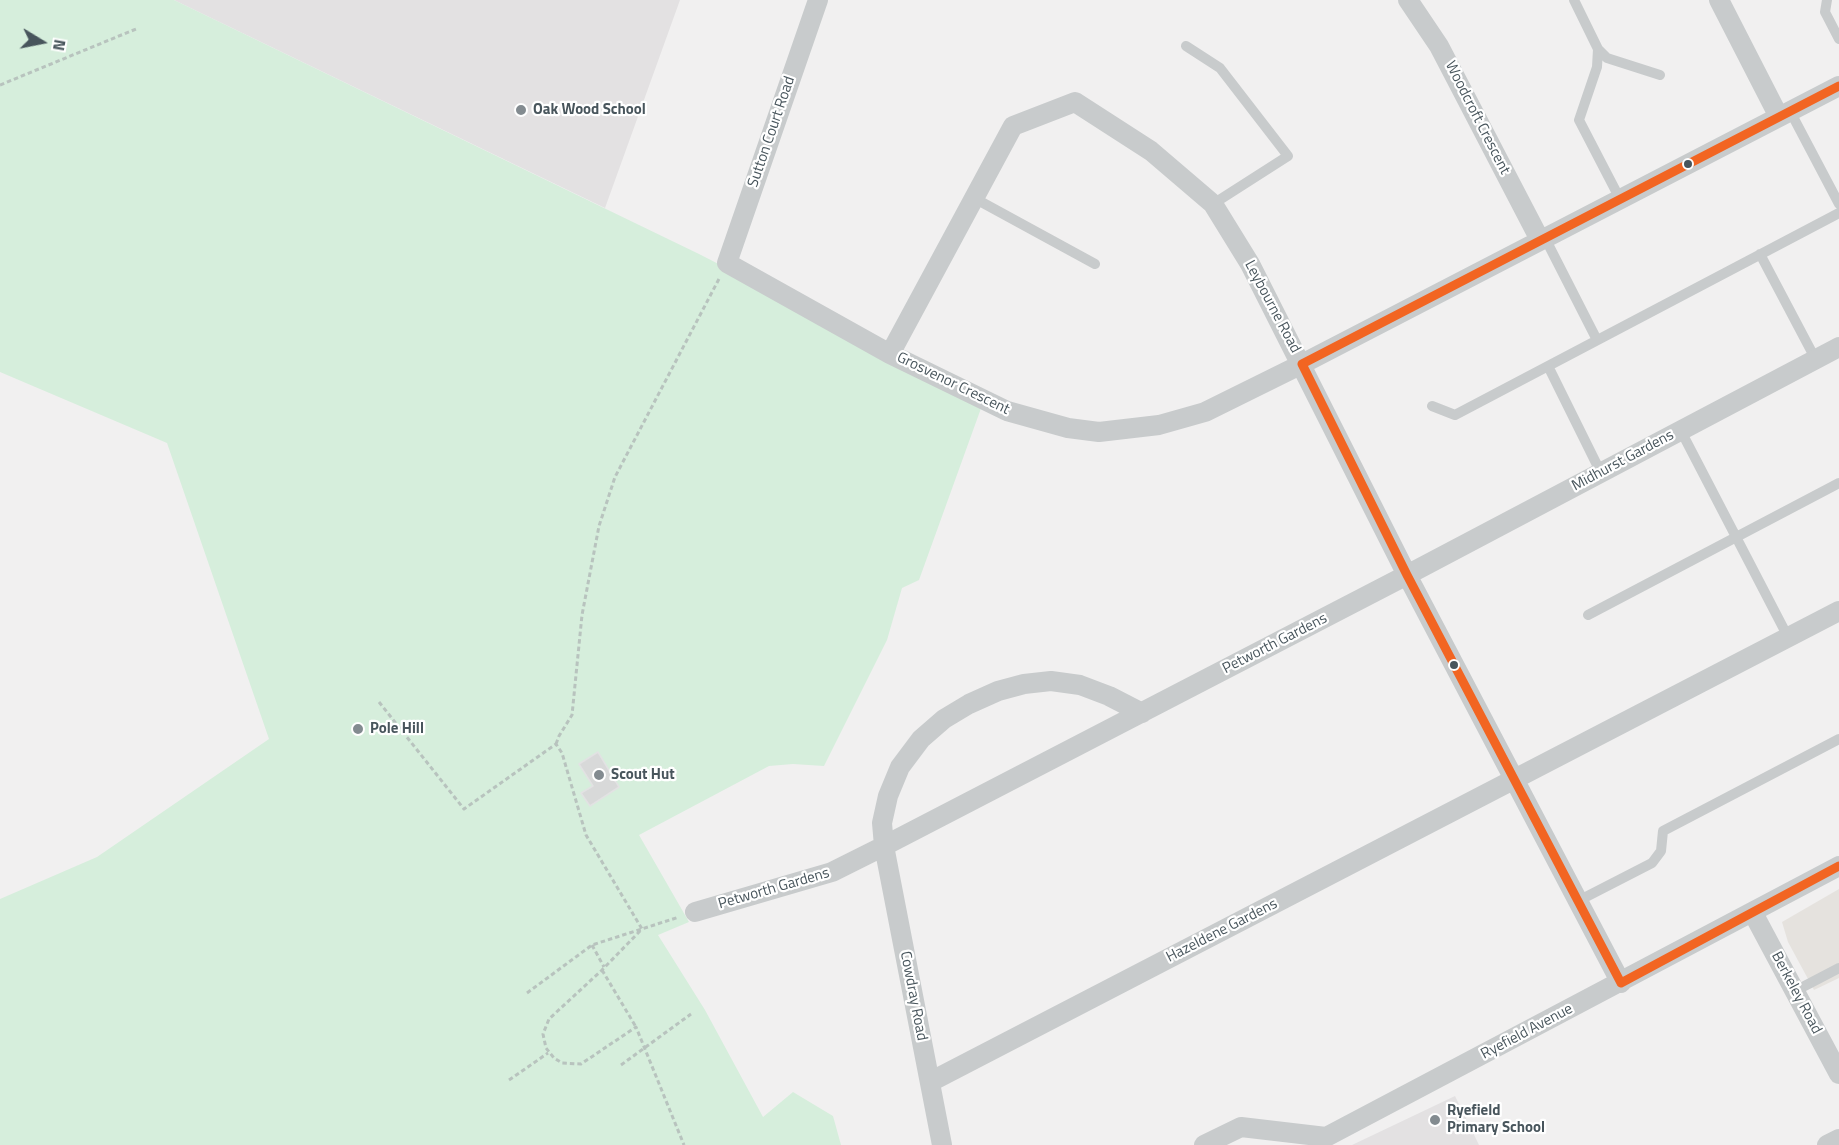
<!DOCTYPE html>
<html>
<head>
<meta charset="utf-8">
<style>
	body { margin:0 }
	#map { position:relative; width:1839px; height:1145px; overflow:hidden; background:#f1f0f0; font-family:"Titillium Web",sans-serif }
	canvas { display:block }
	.north { position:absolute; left:12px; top:12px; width:60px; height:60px; -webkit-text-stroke:4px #fff; paint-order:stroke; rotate:100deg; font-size:16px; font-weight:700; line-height:24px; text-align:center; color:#48555c }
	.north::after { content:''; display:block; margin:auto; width:21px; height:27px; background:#48555c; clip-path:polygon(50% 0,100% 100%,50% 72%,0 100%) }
</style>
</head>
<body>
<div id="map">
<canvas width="1839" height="1145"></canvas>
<div class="north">N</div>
</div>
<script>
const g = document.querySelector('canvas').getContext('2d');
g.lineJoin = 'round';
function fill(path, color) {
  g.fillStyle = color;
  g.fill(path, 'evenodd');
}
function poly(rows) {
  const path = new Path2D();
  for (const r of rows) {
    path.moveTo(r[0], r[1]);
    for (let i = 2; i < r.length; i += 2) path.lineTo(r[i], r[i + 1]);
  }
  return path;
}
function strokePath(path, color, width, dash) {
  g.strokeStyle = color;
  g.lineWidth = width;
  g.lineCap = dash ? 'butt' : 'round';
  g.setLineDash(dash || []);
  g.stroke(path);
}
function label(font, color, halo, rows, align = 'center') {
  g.font = font + ' "Titillium Web",sans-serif';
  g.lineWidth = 4.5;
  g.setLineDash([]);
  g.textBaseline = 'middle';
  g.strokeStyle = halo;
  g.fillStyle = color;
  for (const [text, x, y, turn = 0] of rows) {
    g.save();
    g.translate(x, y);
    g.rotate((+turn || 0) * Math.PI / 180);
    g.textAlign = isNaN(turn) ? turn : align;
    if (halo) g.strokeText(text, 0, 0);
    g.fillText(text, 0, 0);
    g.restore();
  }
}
fill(poly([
	[1839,889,1839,978,1814,990,1788,942,1782,922]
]), '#e5e2de');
fill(poly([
	[174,0,680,0,605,208],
	[1455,1096,1479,1145,1352,1145]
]), '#e3e1e2');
fill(poly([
	[0,0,174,0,699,254,984,400,919,580,902,588,887,640,824,766,793,764,769,766,639,835,689,922,658,935,705,1010,763,1117,793,1092,833,1116,841,1145,0,1145,0,899,97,857,269,739,167,443,0,372]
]), '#d6eedc');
const building = poly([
	[598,752,619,787,590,806,581,793,593,786,579,764,598,752]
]);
fill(building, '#d8d9d9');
strokePath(building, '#e2e2e3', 1.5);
strokePath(poly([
	[0,85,136,29],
	[379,702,464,809,556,744,562,753,586,835,642,929,602,970,549,1019,543,1034,546,1048,554,1058,562,1063,581,1064,636,1027,684,1145],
	[556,744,559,736,572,715,582,615,599,526,615,477,720,277],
	[592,945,604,967],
	[602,970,636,1027],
	[527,993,592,945,679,917],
	[621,1065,691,1014],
	[509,1080,548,1053]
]), '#b8c3be', 3, [4.5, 3]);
strokePath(poly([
	[1574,0,1598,49,1597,67,1579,120,1620,199],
	[1827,0,1825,12,1839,39],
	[1186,46,1220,68,1288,156,1213,204],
	[1598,49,1607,58,1660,75],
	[1790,111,1839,204],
	[974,198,1095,264],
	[1545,238,1597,340],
	[1760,254,1816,360],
	[1548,366,1601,473],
	[1432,406,1455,415,1839,213],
	[1681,431,1788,637],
	[1588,615,1839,483],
	[1578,901,1652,863,1661,851,1663,831,1839,739],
	[1795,991,1839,968]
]), '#c8cbcc', 10);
strokePath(poly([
	[818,0,727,263,890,354,1007,411,1068,428,1099,432,1159,425,1205,412,1302,364,1839,86],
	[1408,0,1439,46,1540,240],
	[1719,0,1779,117],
	[890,354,1013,126,1075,102,1151,151,1213,204,1250,264,1407,575,1621,983],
	[695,912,832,872,884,846,1407,575,1839,347],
	[1753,913,1839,1074],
	[930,1082,1839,611],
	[942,1145,884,846,882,823,888,796,900,767,921,739,944,719,969,704,998,691,1024,684,1051,681,1080,685,1109,696,1142,713],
	[1204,1145,1241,1127,1326,1137,1839,866],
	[1827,1145,1839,1139]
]), '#c8cbcc', 20);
strokePath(poly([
	[1302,364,1407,575,1621,983],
	[1302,364,1839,86],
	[1621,983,1839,866]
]), '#f26522', 9);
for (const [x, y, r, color] of [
	[521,110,6,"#838b90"],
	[1688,164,5,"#48555c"],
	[1454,665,5,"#48555c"],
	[358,729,6,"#838b90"],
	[599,775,6,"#838b90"],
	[1435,1120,6,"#838b90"]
]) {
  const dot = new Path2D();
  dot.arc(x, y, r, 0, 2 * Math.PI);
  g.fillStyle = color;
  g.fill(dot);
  strokePath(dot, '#fff', 2);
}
label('bold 15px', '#48555c', '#fff', [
	["Oak Wood School",533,110],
	["Pole Hill",370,729],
	["Scout Hut",611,775],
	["Ryefield",1447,1111],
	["Primary School",1447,1128]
], 'left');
label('15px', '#48555c', '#fff', [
	["Woodcroft Crescent",1477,118,63],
	["Sutton Court Road",772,132,-71],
	["Leybourne Road",1272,307,62],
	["Grosvenor Crescent",953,384,26],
	["Midhurst Gardens",1623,461,-28],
	["Petworth Gardens",1275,644,-27],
	["Petworth Gardens",774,889,-16],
	["Hazeldene Gardens",1222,931,-27],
	["Berkeley Road",1796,993,62],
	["Cowdray Road",913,996,79],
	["Ryefield Avenue",1527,1032,-28]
]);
</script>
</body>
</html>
